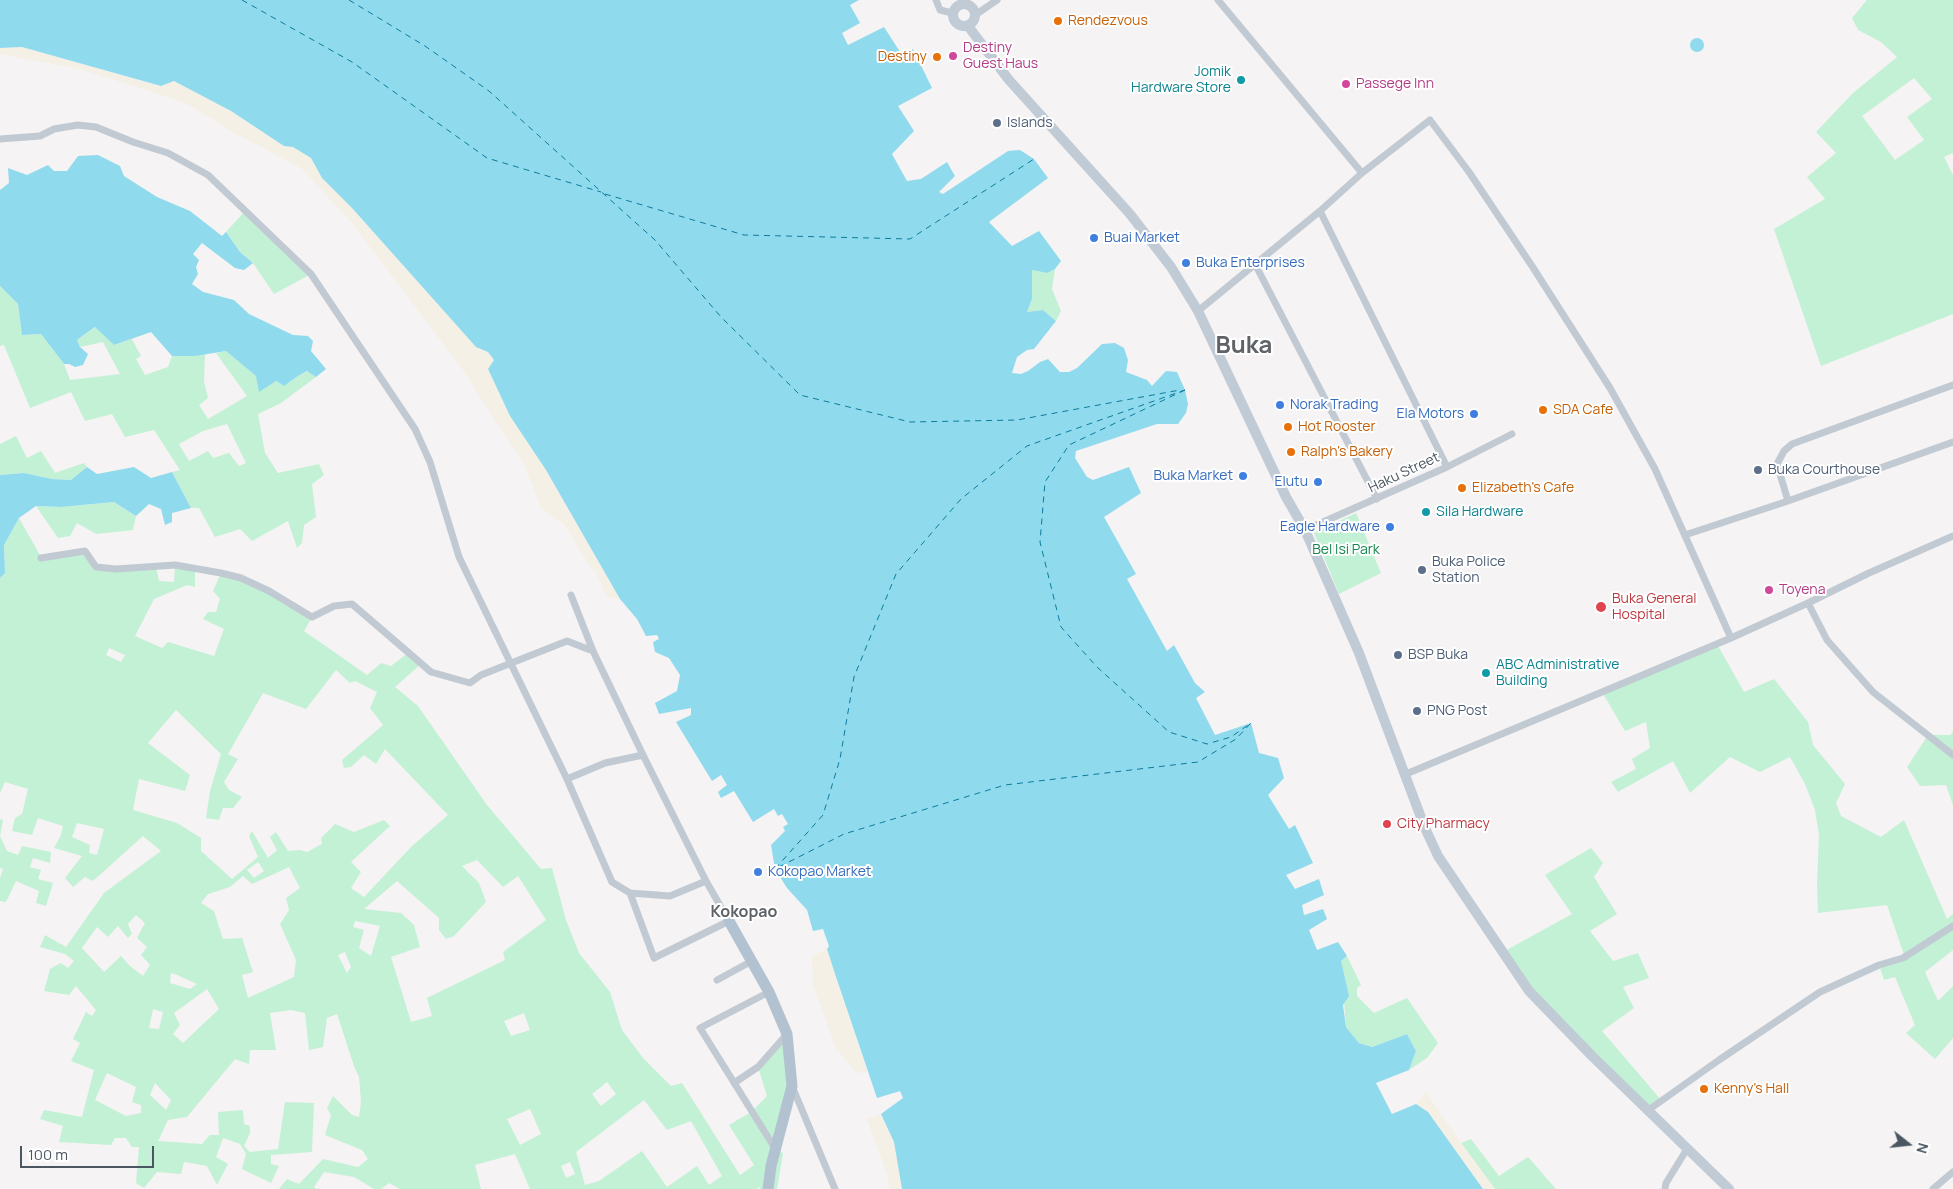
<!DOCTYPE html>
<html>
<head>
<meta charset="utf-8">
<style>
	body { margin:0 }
	#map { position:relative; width:1953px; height:1189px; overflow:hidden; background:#f5f3f3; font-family:Manrope,sans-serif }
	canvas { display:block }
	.north { position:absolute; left:1883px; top:1119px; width:50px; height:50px; -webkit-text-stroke:4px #fff; paint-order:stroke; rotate:106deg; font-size:14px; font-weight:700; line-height:20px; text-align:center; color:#4a5661 }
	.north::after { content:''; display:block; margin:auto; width:18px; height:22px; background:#4a5661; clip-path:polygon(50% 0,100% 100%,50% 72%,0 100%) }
	.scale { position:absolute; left:20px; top:1146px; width:134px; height:22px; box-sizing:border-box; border:2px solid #4a5661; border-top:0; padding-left:6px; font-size:15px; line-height:18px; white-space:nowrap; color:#4a5661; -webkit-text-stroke:4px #fff; paint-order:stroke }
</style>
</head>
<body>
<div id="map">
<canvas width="1953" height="1189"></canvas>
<div class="north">N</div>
<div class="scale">100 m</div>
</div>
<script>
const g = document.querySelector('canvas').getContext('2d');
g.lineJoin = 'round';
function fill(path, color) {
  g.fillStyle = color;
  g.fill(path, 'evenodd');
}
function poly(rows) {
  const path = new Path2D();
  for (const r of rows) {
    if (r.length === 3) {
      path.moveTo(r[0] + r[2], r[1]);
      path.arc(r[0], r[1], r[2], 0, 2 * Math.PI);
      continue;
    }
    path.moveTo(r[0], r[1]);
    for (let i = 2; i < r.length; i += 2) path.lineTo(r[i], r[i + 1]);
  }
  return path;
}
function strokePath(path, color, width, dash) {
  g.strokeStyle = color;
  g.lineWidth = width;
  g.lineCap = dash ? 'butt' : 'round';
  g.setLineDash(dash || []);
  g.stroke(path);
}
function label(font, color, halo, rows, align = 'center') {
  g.font = font + ' Manrope,sans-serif';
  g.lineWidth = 4;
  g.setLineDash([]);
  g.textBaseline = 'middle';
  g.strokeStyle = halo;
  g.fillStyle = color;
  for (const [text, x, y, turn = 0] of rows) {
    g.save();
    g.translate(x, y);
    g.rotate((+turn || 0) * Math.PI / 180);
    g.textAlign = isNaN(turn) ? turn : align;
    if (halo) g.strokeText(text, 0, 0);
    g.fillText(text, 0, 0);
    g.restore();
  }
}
fill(poly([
	[1867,0,1953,0,1953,153,1944,157,1953,175,1953,314,1821,366,1774,229,1825,199,1807,177,1836,153,1816,132,1853,93,1897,57,1881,42,1858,30,1852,18],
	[1914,78,1932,99,1907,117,1924,140,1895,160,1862,116],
	[246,210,311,274,274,294,253,263,240,252,226,232],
	[1055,269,1052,289,1061,311,1056,321,1043,310,1027,312,1032,299,1032,270,1047,273],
	[0,286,18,304,22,335,41,334,64,364,70,380,120,374,103,342,80,347,77,340,96,327,114,345,132,339,141,356,136,359,145,375,168,367,172,356,205,354,204,381,208,398,199,405,208,419,247,396,216,353,226,351,256,376,276,381,284,386,298,376,308,371,316,377,281,403,258,414,265,453,278,473,319,464,324,475,312,484,316,517,304,525,302,543,297,548,288,521,252,541,240,529,215,537,199,508,191,508,172,472,180,470,154,430,125,437,112,414,85,421,71,392,30,408,4,345,0,346],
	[227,424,246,463,239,466,229,453,213,458,208,451,189,461,179,444,203,431],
	[16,436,27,458,41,451,55,473,84,463,87,467,71,480,52,479,24,473,0,475,0,444],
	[114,502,136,516,133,530,96,534,77,523,70,536,58,538,36,506,61,507],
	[1356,513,1381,573,1339,594,1314,533],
	[19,518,41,557,85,551,96,567,156,567,159,581,174,582,175,565,195,568,195,587,187,585,154,599,135,636,162,648,168,642,214,656,224,629,203,619,208,612,216,612,220,599,213,591,221,573,241,578,312,617,304,631,367,675,381,663,391,666,409,652,421,664,395,687,418,706,487,805,541,869,552,868,566,920,579,953,610,992,622,1030,643,1058,671,1086,682,1083,740,1175,754,1165,729,1125,751,1112,767,1096,758,1067,787,1034,792,1086,776,1150,783,1153,777,1189,760,1189,760,1187,756,1189,530,1189,515,1154,475,1165,481,1189,400,1189,389,1183,381,1189,374,1189,354,1177,324,1172,314,1187,316,1189,279,1189,287,1179,299,1184,323,1159,358,1167,368,1159,362,1150,325,1135,331,1115,327,1108,333,1096,352,1115,359,1117,361,1102,359,1077,354,1066,337,1014,327,1018,323,1047,309,1050,305,1013,291,1010,270,1013,276,1050,250,1050,249,1064,235,1059,187,1117,168,1120,158,1141,202,1144,210,1135,219,1135,218,1112,243,1110,244,1124,250,1126,250,1133,244,1146,250,1152,278,1149,285,1102,314,1103,312,1152,271,1155,271,1164,279,1166,271,1183,242,1169,246,1154,240,1144,223,1138,216,1157,228,1164,217,1185,207,1166,184,1162,181,1174,157,1172,144,1188,136,1183,139,1147,132,1147,126,1138,115,1138,111,1145,59,1142,63,1126,40,1119,44,1110,82,1117,94,1070,71,1061,80,1043,73,1039,86,1012,92,1016,96,1010,76,986,69,995,44,991,50,969,61,963,68,968,74,961,65,954,40,947,45,935,66,947,104,893,161,851,143,836,93,881,85,877,73,887,65,878,82,856,54,848,61,835,63,826,38,818,32,835,12,831,15,818,22,814,28,789,5,782,0,793,0,578,5,573,4,545],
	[109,648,125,655,121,662,106,655],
	[336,670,350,683,355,681,377,692,370,708,383,725,342,760,344,768,351,767,364,755,376,764,385,749,448,815,412,846,364,897,351,888,361,872,351,862,390,826,384,820,354,832,335,824,321,838,322,844,307,852,300,850,288,851,276,832,270,837,277,850,268,858,252,831,249,836,258,857,232,879,201,851,201,838,177,823,133,810,139,779,185,791,190,775,148,743,176,710,221,754,210,791,206,818,219,820,223,808,233,808,242,797,229,790,224,782,238,759,228,754,263,693,306,709],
	[77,823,104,829,97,855,89,853,90,845,72,837],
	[477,860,503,887,518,876,546,920,503,952,505,960,427,998,432,1016,411,1022,391,957,420,947,414,925,401,913,364,909,397,881,439,918,439,930,446,939,454,936,486,902,479,883,462,866],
	[258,862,264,871,254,878,247,870],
	[289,867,300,888,286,898,289,910,280,924,296,960,294,977,248,998,242,975,253,972,242,938,223,939,214,911,201,903,208,894,230,887,243,876,252,884],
	[136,915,145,923,137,938,147,947,141,955,150,965,143,976,130,966,121,956,104,972,82,948,97,927,108,937,118,926,128,938,132,934,128,924],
	[355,921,380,926,371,956,359,948,364,930,353,927],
	[345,952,351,967,347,973,338,955],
	[171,973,175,974,197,984,190,989,170,983],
	[207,989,219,1009,183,1043,173,1034,180,1025,174,1013],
	[153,1009,163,1012,159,1029,149,1028],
	[524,1013,530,1030,511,1036,504,1021],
	[107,1073,136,1087,132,1102,141,1105,141,1113,126,1116,95,1100],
	[607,1082,616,1094,601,1106,592,1094],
	[155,1083,171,1100,166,1110,150,1095],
	[644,1100,667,1130,691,1121,722,1176,709,1185,697,1166,667,1187,642,1151,599,1181,585,1185,576,1152],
	[530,1109,541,1134,520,1145,507,1119],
	[570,1162,575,1174,566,1178,561,1166],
	[1717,644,1744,692,1774,679,1808,722,1813,745,1845,784,1836,803,1841,816,1881,837,1904,820,1947,919,1953,914,1953,950,1925,972,1938,1001,1953,986,1953,1038,1935,1059,1906,1033,1915,1025,1895,977,1884,980,1879,965,1903,958,1903,952,1887,905,1818,913,1817,884,1819,835,1815,810,1805,784,1790,757,1760,772,1730,757,1690,793,1673,761,1618,792,1611,782,1636,769,1632,759,1650,748,1646,722,1625,731,1602,692],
	[1953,732,1953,805,1946,785,1920,786,1907,767,1928,735,1950,735],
	[0,819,3,820,0,836,7,851,18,855,22,846,51,852,50,863,33,858,30,867,41,870,38,879,53,883,46,906,36,903,39,891,16,881,6,902,0,901,0,878,3,869,0,868],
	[1591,848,1603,863,1594,877,1617,914,1590,931,1613,961,1638,953,1649,978,1623,987,1634,1008,1602,1031,1662,1101,1647,1111,1548,1009,1503,952,1572,914,1545,875],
	[1347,956,1361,985,1357,988,1357,996,1374,1013,1407,998,1438,1043,1427,1058,1409,1070,1416,1051,1407,1034,1372,1047,1359,1043,1346,1027,1341,961],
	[1471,1139,1499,1176,1528,1157,1556,1189,1495,1189,1461,1143]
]), '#c3f1d5');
fill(poly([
	[22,47,160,86,174,80,231,111,284,146,293,147,311,158,322,178,352,208,476,347,488,352,495,360,488,369,510,416,546,470,620,599,607,597,595,571,590,566,564,524,550,516,541,508,524,464,497,424,463,370,351,222,301,168,234,133,191,106,175,99,79,69,0,54,0,48],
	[827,949,835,974,867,1072,857,1073,836,1049,813,985,812,956],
	[1426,1092,1461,1143,1495,1189,1483,1189,1428,1112,1416,1104],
	[881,1114,894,1142,902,1189,890,1189,887,1174,867,1119]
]), '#f5f0e5');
fill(poly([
	[0,0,859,0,850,5,860,23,842,33,848,45,884,27,902,55,913,49,932,88,898,106,914,131,892,154,907,181,921,179,947,162,955,176,939,192,943,194,1008,151,1020,150,1034,159,1048,178,989,222,1012,246,1039,231,1061,261,1055,269,1047,273,1032,270,1032,299,1027,312,1043,310,1056,321,1034,349,1027,350,1017,357,1012,373,1021,374,1028,371,1040,362,1048,359,1060,372,1069,372,1077,368,1102,344,1115,343,1124,348,1128,360,1126,372,1147,380,1152,386,1166,371,1177,372,1185,390,1188,404,1186,413,1178,424,1157,424,1076,451,1075,458,1087,477,1093,480,1129,467,1141,493,1104,517,1136,574,1127,579,1167,651,1174,645,1195,683,1205,692,1196,698,1215,735,1251,723,1259,753,1278,758,1284,778,1268,795,1289,829,1295,825,1313,863,1286,875,1295,889,1319,879,1324,895,1302,905,1304,915,1323,909,1327,919,1309,930,1317,950,1338,942,1347,956,1341,961,1349,996,1343,1005,1346,1027,1359,1043,1372,1047,1407,1034,1416,1051,1409,1070,1376,1083,1392,1114,1416,1104,1428,1112,1483,1189,902,1189,894,1142,881,1114,903,1098,900,1091,877,1098,835,974,827,949,829,946,823,929,813,931,807,910,787,888,775,869,771,845,785,831,783,827,788,824,782,814,778,816,774,809,753,822,734,791,721,798,718,792,727,785,721,775,712,781,676,722,691,715,691,708,659,714,655,703,677,691,680,675,669,658,655,652,653,642,659,639,657,635,646,636,637,619,620,599,546,470,510,416,488,369,494,360,488,352,476,347,352,208,322,178,311,158,293,147,284,146,231,111,174,81,161,86,22,47,0,48],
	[1697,45,7],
	[98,155,120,166,124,176,157,197,190,211,222,236,226,232,240,252,253,263,244,270,235,268,202,243,193,254,199,260,196,267,198,274,192,284,203,292,234,300,249,314,293,335,308,336,313,341,311,351,326,369,316,377,307,371,298,376,284,386,276,381,259,392,256,376,226,351,195,356,172,356,151,332,114,345,95,327,77,340,80,347,88,354,83,365,75,367,69,364,64,364,41,334,22,335,18,304,0,286,0,190,9,183,8,168,27,175,48,165,54,171,67,171,78,156],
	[87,467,97,474,134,467,151,478,172,472,191,508,172,513,172,522,165,525,161,509,149,504,136,516,114,502,61,507,36,506,19,518,4,545,5,573,0,578,0,475,24,473,52,479,71,480]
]), '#90daee');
strokePath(poly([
	[242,0,352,62,487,158,601,192],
	[349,0,425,46,489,91,655,240,721,317,800,395,910,422,1017,420,1180,390],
	[605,194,744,235,910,239,1034,159],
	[1185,390,1069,445,1045,482,1040,542,1061,627,1097,667,1169,732,1207,744,1231,737,1251,723,1236,739,1198,762,1005,785,844,834,775,869,823,815,840,759,854,677,896,574,961,499,1027,446,1185,390]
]), '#0c7c9b', 1, [6, 5]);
strokePath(poly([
	[936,0,940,10,952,13],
	[1218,0,1362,173],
	[975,15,997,0],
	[0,139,40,136,54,129,78,125,96,127,133,142,168,153,208,175,311,274,415,429,430,462,459,557,567,779,605,763,643,755,706,881,729,921,654,958,630,893,612,882,567,779],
	[1320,211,1447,467],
	[1255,264,1377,499],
	[1198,311,1320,211,1362,173,1430,120,1469,172,1532,266,1610,388,1655,469,1731,638],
	[1788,501,1777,464,1784,451,1792,444,1953,385],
	[1305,530,1447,467,1512,434],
	[1685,535,1788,501,1953,442],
	[41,558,85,551,96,567,116,569,175,565,221,573,241,578,269,591,312,617,334,606,352,604,431,672,470,683,481,675,567,641,593,651],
	[571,595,593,651,643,755],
	[1808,603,1827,640,1873,692,1953,755],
	[1406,774,1731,638,1808,603,1869,573,1953,536],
	[630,893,670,896,706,881],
	[717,980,752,961],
	[769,992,700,1028,776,1150],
	[734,1083,758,1067,787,1034],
	[792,1086,835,1189],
	[1647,1111,1719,1060,1820,992,1879,965,1903,958,1953,926],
	[1665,1189,1666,1183,1687,1149],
	[1933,1189,1953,1172]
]), '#c1cad2', 7);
strokePath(poly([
	[964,15,11],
	[968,26,1009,80,1130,214,1171,267,1198,311,1286,497,1305,530,1359,653,1425,828,1438,856,1529,991,1592,1056,1729,1189]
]), '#c1cbd6', 10);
strokePath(poly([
	[729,921,769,992,787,1034,792,1086,771,1166,768,1189]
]), '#b3c2d1', 11);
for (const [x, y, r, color] of [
	[1058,21,5,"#e8710a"],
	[953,56,5,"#d1479c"],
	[937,57,5,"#e8710a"],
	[1241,80,5,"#0f9aa8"],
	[1346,84,5,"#d1479c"],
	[997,123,5,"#5c6f8a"],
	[1094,238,5,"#3f7fe0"],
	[1186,263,5,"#3f7fe0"],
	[1280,405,5,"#3f7fe0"],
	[1543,410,5,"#e8710a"],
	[1474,414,5,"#3f7fe0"],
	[1288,427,5,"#e8710a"],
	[1291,452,5,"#e8710a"],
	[1758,470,5,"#5c6f8a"],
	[1243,476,5,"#3f7fe0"],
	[1318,482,5,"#3f7fe0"],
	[1462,488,5,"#e8710a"],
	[1426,512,5,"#0f9aa8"],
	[1390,527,5,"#3f7fe0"],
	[1422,570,5,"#5c6f8a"],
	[1769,590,5,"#d1479c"],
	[1601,607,6,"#e0444e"],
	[1398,655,5,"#5c6f8a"],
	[1486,673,5,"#0f9aa8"],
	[1417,711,5,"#5c6f8a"],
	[1387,824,5,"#e0444e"],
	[758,872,5,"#3f7fe0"],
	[1704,1089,5,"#e8710a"]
]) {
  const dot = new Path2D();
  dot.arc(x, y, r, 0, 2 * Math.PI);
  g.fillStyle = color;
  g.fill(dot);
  strokePath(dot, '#fff', 2);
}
label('14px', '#c56008', '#fff', [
	["Rendezvous",1068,21],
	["Destiny",927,57,"right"],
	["SDA Cafe",1553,410],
	["Hot Rooster",1298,427],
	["Ralph's Bakery",1301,452],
	["Elizabeth's Cafe",1472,488],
	["Kenny's Hall",1714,1089]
], 'left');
label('14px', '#b23c85', '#fff', [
	["Destiny",963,48],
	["Guest Haus",963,64],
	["Passege Inn",1356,84],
	["Toyena",1779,590]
], 'left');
label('14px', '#0d838f', '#fff', [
	["Jomik",1231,72,"right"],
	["Hardware Store",1231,88,"right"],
	["Sila Hardware",1436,512],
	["ABC Administrative",1496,665],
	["Building",1496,681]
], 'left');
label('14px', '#4e5e75', '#fff', [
	["Islands",1007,123],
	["Buka Courthouse",1768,470],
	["Buka Police",1432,562],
	["Station",1432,578],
	["BSP Buka",1408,655],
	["PNG Post",1427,711]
], 'left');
label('14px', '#366cbe', '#fff', [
	["Buai Market",1104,238],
	["Buka Enterprises",1196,263],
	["Norak Trading",1290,405],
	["Ela Motors",1464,414,"right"],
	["Buka Market",1233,476,"right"],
	["Elutu",1308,482,"right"],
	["Eagle Hardware",1380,527,"right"],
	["Kokopao Market",768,872]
], 'left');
label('14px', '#4a5661', '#fff', [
	["Haku Street",1404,473,-25]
]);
label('14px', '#17864f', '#fff', [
	["Bel Isi Park",1346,550]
]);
label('14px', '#be3a42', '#fff', [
	["Buka General",1612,599],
	["Hospital",1612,615],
	["City Pharmacy",1397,824]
], 'left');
label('bold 16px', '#5f6368', '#fff', [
	["Kokopao",744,913]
]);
label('bold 24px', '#5f6368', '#fff', [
	["Buka",1244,346]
]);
</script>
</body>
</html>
